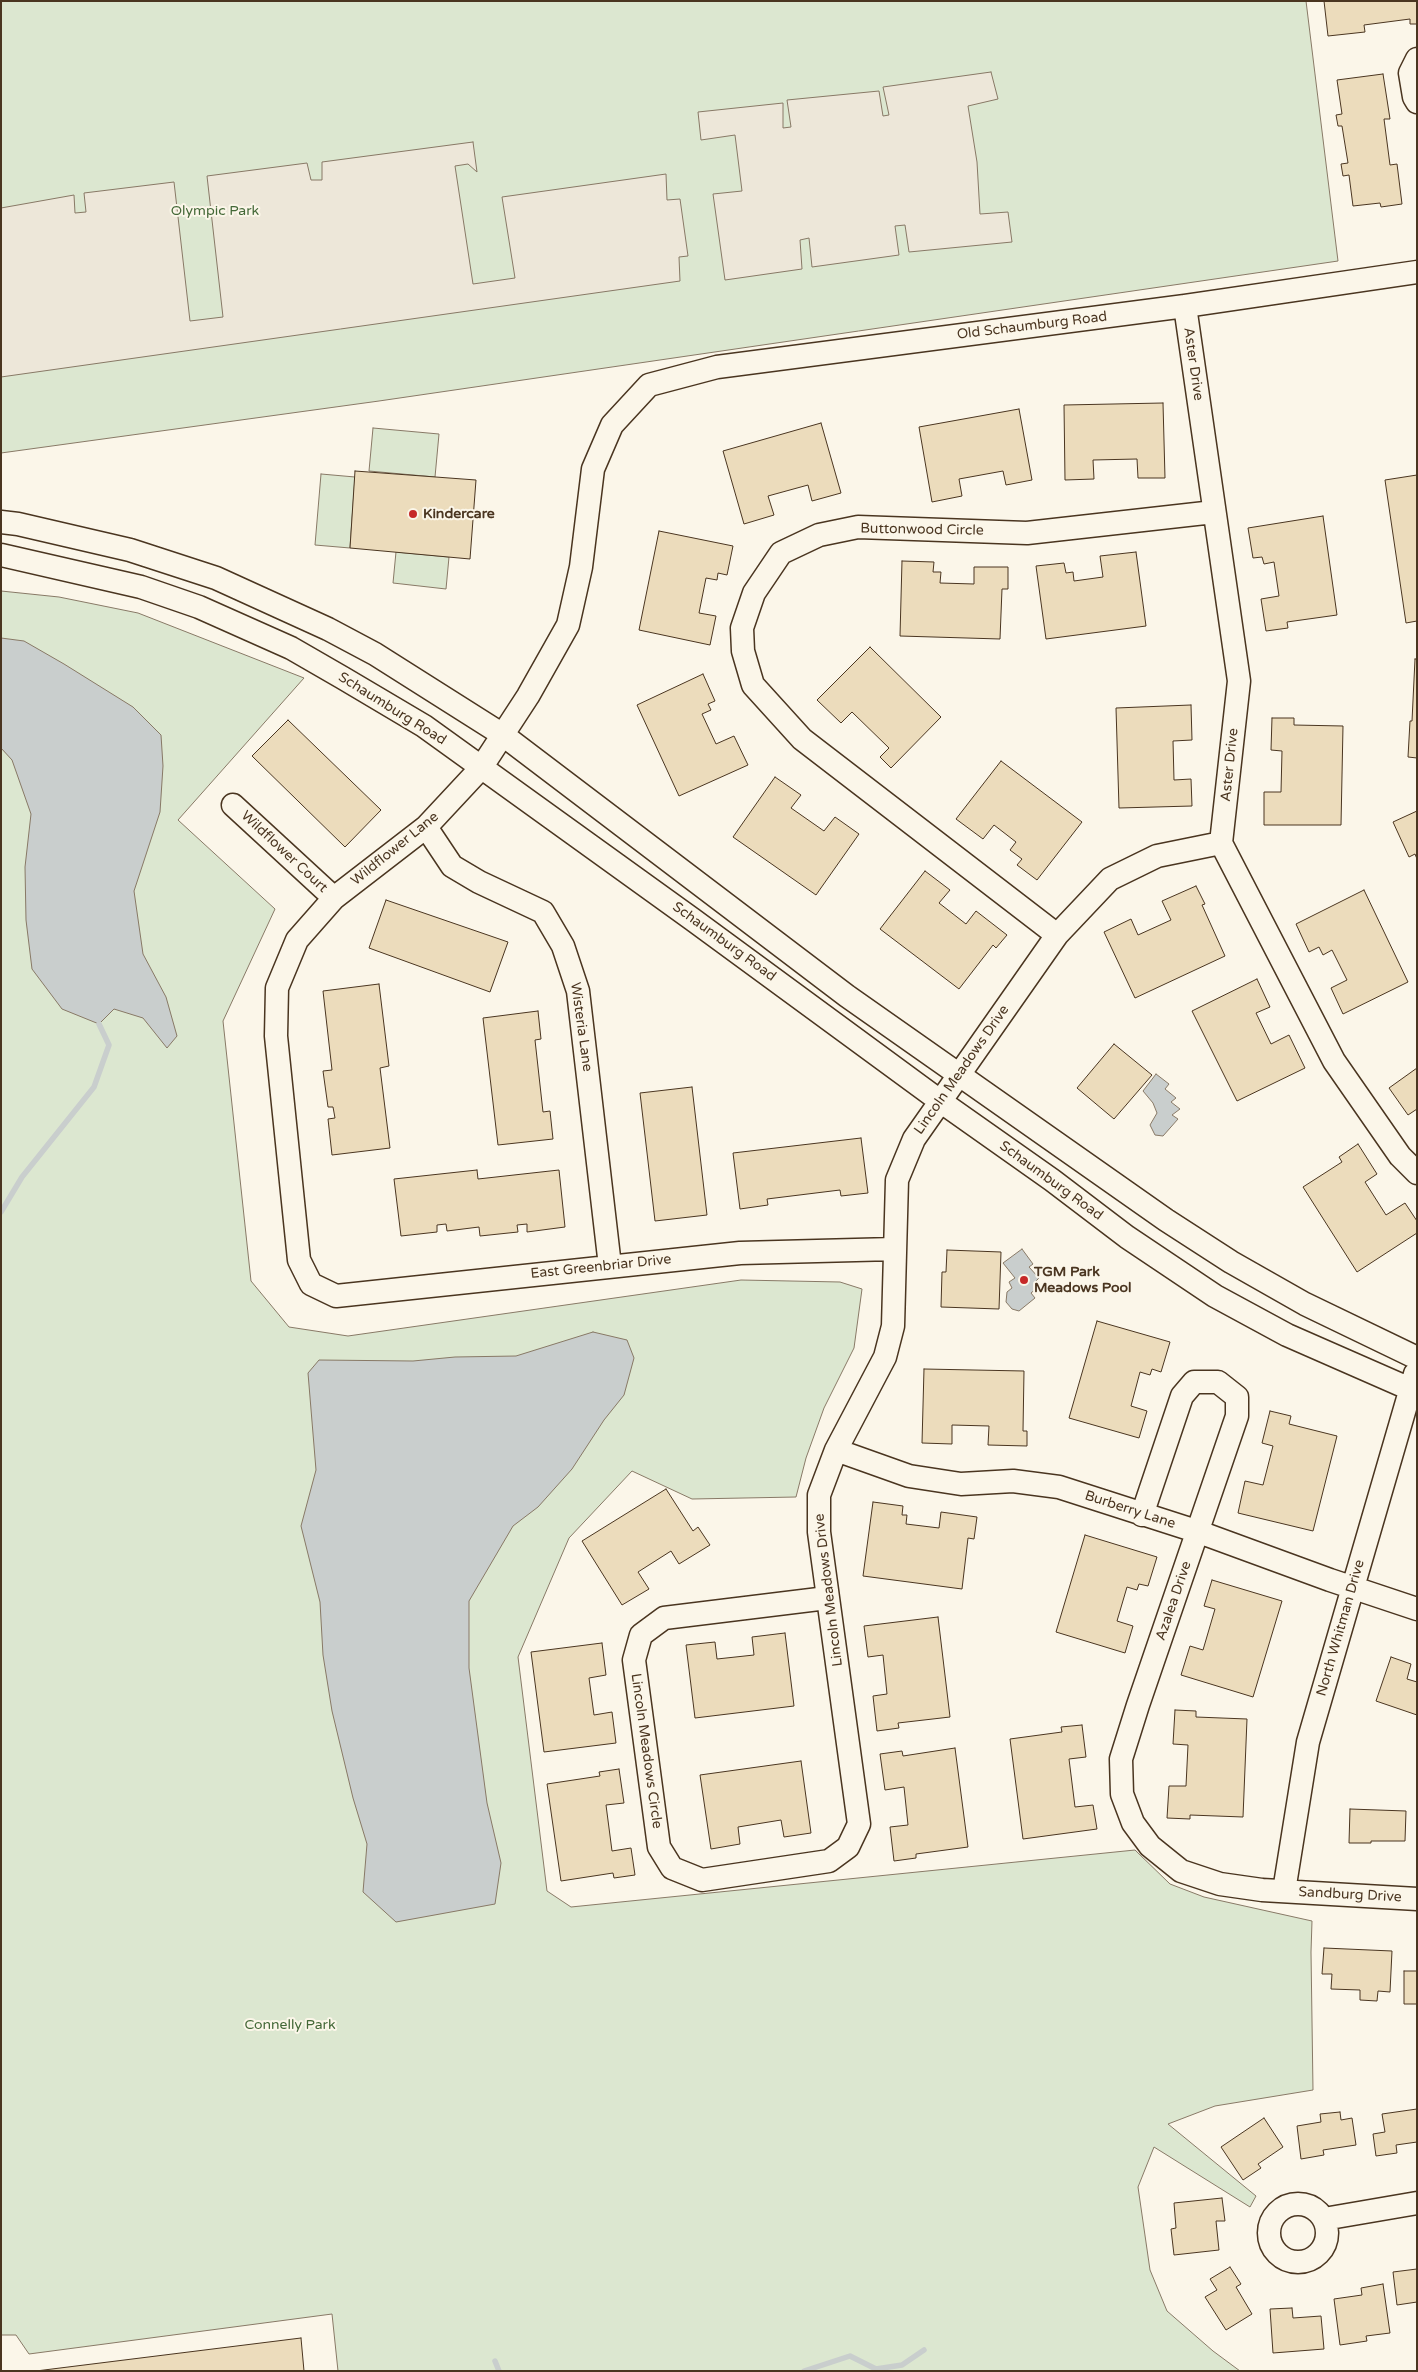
<!DOCTYPE html>
<html>
<head>
<meta charset="utf-8">
<style>
	body { margin:0 }
	#map { position:relative; width:1418px; height:2372px; overflow:hidden; background:#fbf6e9; font-family:"Varela Round",sans-serif }
	canvas { display:block }
	.frame { position:absolute; inset:0; border:2px solid #4a3520; pointer-events:none }
</style>
</head>
<body>
<div id="map">
<canvas width="1418" height="2372"></canvas>
<div class="frame"></div>
</div>
<script>
const g = document.querySelector('canvas').getContext('2d');
g.lineJoin = 'round';
function fill(path, color) {
  g.fillStyle = color;
  g.fill(path, 'evenodd');
}
function poly(rows) {
  const path = new Path2D();
  for (const r of rows) {
    if (r.length === 3) {
      path.moveTo(r[0] + r[2], r[1]);
      path.arc(r[0], r[1], r[2], 0, 2 * Math.PI);
      continue;
    }
    path.moveTo(r[0], r[1]);
    for (let i = 2; i < r.length; i += 2) path.lineTo(r[i], r[i + 1]);
  }
  return path;
}
function strokePath(path, color, width, dash) {
  g.strokeStyle = color;
  g.lineWidth = width;
  g.lineCap = dash ? 'butt' : 'round';
  g.setLineDash(dash || []);
  g.stroke(path);
}
function label(font, color, halo, rows, align = 'center') {
  g.font = font + ' "Varela Round",sans-serif';
  g.lineWidth = 4;
  g.setLineDash([]);
  g.textBaseline = 'middle';
  g.strokeStyle = halo;
  g.fillStyle = color;
  for (const [text, x, y, turn = 0] of rows) {
    g.save();
    g.translate(x, y);
    g.rotate((+turn || 0) * Math.PI / 180);
    g.textAlign = isNaN(turn) ? turn : align;
    if (halo) g.strokeText(text, 0, 0);
    g.fillText(text, 0, 0);
    g.restore();
  }
}
const green = poly([
	[1,1,1306,1,1338,261,379,401,1,453,1,1],
	[373,428,439,434,435,477,369,471,373,428],
	[321,474,355,477,350,548,315,545,321,474],
	[396,552,449,557,446,589,393,583,396,552],
	[1,591,59,597,138,613,304,678,178,820,275,909,223,1021,251,1281,289,1327,348,1336,741,1280,840,1282,862,1289,854,1348,824,1408,806,1458,796,1497,692,1499,632,1471,569,1538,518,1657,547,1891,571,1907,1135,1850,1170,1884,1204,1897,1312,1921,1311,1952,1313,2090,1215,2106,1168,2124,1256,2196,1250,2207,1154,2147,1138,2187,1150,2270,1167,2311,1213,2351,1240,2371,338,2371,332,2314,29,2354,16,2335,1,2335,1,591]
]);
fill(green, '#dce7d0');
strokePath(green, '#887966', 1);
const parking = poly([
	[991,72,998,99,968,106,977,162,980,214,1008,212,1012,242,909,252,905,225,895,226,899,255,812,267,809,238,800,240,802,269,725,280,713,194,742,191,735,135,701,140,698,112,783,103,783,128,791,127,787,100,879,91,883,116,889,115,883,87,991,72],
	[473,142,477,172,468,164,455,166,473,284,515,278,502,197,666,174,667,200,680,199,688,256,679,257,680,281,1,377,1,208,74,195,75,213,86,212,84,193,174,182,190,321,223,317,207,176,307,163,311,180,322,180,322,162,473,142]
]);
fill(parking, '#ede7d9');
strokePath(parking, '#887966', 1);
const water = poly([
	[1,638,24,641,64,664,133,707,161,735,163,766,160,812,134,891,143,954,166,997,177,1036,167,1048,143,1018,114,1009,99,1024,62,1009,32,969,26,920,25,867,31,814,12,760,1,748,1,638],
	[1156,1074,1169,1084,1165,1089,1176,1098,1171,1102,1180,1109,1172,1115,1178,1119,1163,1136,1155,1135,1150,1125,1157,1113,1153,1103,1143,1091,1156,1074],
	[1022,1249,1033,1264,1029,1267,1039,1278,1034,1283,1037,1288,1031,1293,1035,1298,1019,1311,1012,1309,1006,1302,1007,1292,1012,1288,1009,1282,1015,1278,1003,1263,1022,1249],
	[593,1332,627,1340,634,1358,624,1395,604,1420,572,1469,538,1507,513,1526,469,1601,469,1668,487,1803,501,1863,495,1904,396,1922,363,1892,367,1844,353,1798,332,1711,323,1655,320,1602,301,1526,316,1470,308,1373,319,1360,413,1361,455,1357,516,1356,593,1332]
]);
fill(water, '#c9cecd');
strokePath(water, '#887966', 1);
strokePath(poly([
	[1,1212,22,1177,94,1087,109,1045,99,1024],
	[495,2361,499,2371],
	[804,2371,850,2356,876,2369,902,2365,924,2350]
]), '#c9cecd', 5.5);
const building = poly([
	[1324,1,1417,1,1417,24,1410,24,1410,19,1364,25,1365,32,1328,36,1324,1],
	[1383,74,1390,119,1384,119,1390,165,1397,164,1402,204,1381,207,1380,203,1353,206,1349,175,1343,176,1341,164,1348,163,1342,126,1338,126,1336,115,1342,114,1337,80,1383,74],
	[1163,403,1165,478,1138,478,1137,459,1093,460,1094,479,1065,480,1064,405,1163,403],
	[1019,409,1032,480,1006,485,1003,471,959,479,962,496,932,502,919,427,1019,409],
	[821,423,841,493,812,501,808,485,768,496,774,515,744,524,723,451,821,423],
	[355,471,476,480,470,559,350,548,355,471],
	[1417,475,1417,621,1406,623,1385,480,1417,475],
	[1323,516,1337,615,1287,622,1288,628,1266,631,1261,599,1279,596,1274,562,1264,564,1262,557,1253,558,1248,528,1323,516],
	[659,531,733,546,727,575,718,573,717,580,706,578,699,613,716,616,710,645,639,630,659,531],
	[1136,552,1146,626,1046,639,1036,566,1064,563,1066,573,1073,572,1074,581,1103,577,1100,556,1136,552],
	[902,561,934,562,933,572,941,572,940,583,974,584,974,567,1008,567,1008,589,1002,589,1000,639,900,636,902,561],
	[870,647,941,717,891,768,880,757,889,748,852,712,841,723,817,700,870,647],
	[1415,659,1417,659,1417,758,1408,757,1410,721,1412,721,1415,659],
	[703,674,715,701,708,704,711,710,702,714,716,744,734,736,748,765,679,796,637,705,703,674],
	[1191,705,1192,740,1173,741,1174,780,1191,779,1192,806,1119,808,1116,708,1191,705],
	[1272,718,1294,718,1294,725,1343,726,1341,825,1264,825,1264,792,1281,792,1282,751,1271,750,1272,718],
	[288,720,381,810,345,847,252,756,288,720],
	[1001,761,1082,822,1037,880,1017,865,1022,859,1010,850,1016,842,994,825,983,839,956,819,1001,761],
	[775,777,801,795,791,808,824,831,835,817,859,834,816,895,733,837,775,777],
	[1417,811,1417,859,1415,854,1409,857,1393,822,1417,811],
	[925,871,950,890,939,903,966,924,976,911,1007,935,996,948,993,945,959,989,880,929,925,871],
	[1196,886,1205,904,1202,905,1225,956,1135,998,1104,932,1131,919,1138,935,1171,920,1162,901,1196,886],
	[1364,890,1408,982,1343,1014,1331,988,1347,980,1332,950,1323,955,1319,947,1309,952,1296,924,1364,890],
	[386,900,508,942,490,992,369,948,386,900],
	[1257,979,1270,1007,1256,1013,1271,1044,1289,1035,1305,1068,1237,1101,1192,1011,1257,979],
	[379,984,389,1066,380,1068,390,1148,332,1155,328,1119,335,1118,333,1107,328,1107,323,1071,332,1070,323,991,379,984],
	[538,1011,541,1039,535,1040,543,1112,550,1111,553,1139,498,1145,483,1018,538,1011],
	[1114,1044,1152,1075,1114,1119,1077,1088,1114,1044],
	[1417,1068,1417,1109,1408,1115,1389,1088,1417,1068],
	[692,1087,707,1215,655,1221,640,1093,692,1087],
	[861,1138,868,1193,841,1196,840,1190,767,1199,768,1205,740,1209,733,1153,861,1138],
	[1358,1144,1377,1174,1365,1182,1386,1215,1405,1203,1417,1221,1417,1233,1357,1272,1303,1187,1342,1162,1339,1157,1358,1144],
	[477,1170,478,1179,559,1170,565,1227,527,1232,527,1224,517,1225,518,1232,480,1236,479,1227,447,1231,446,1224,437,1225,437,1232,401,1236,394,1179,477,1170],
	[947,1250,1001,1252,999,1309,941,1307,942,1272,946,1272,947,1250],
	[1097,1321,1170,1342,1161,1372,1152,1369,1150,1375,1140,1372,1131,1406,1147,1411,1139,1438,1069,1418,1097,1321],
	[924,1369,1024,1371,1023,1431,1027,1431,1027,1446,988,1445,989,1426,952,1425,952,1444,922,1443,924,1369],
	[1270,1411,1291,1416,1289,1424,1337,1436,1313,1531,1238,1513,1245,1481,1263,1485,1273,1446,1262,1443,1270,1411],
	[666,1489,693,1531,698,1527,710,1545,679,1564,671,1551,638,1572,649,1589,622,1605,582,1541,666,1489],
	[873,1502,903,1506,902,1515,907,1515,906,1524,939,1528,941,1512,977,1517,974,1539,968,1538,962,1589,863,1576,873,1502],
	[1085,1535,1157,1557,1148,1586,1139,1584,1137,1590,1127,1587,1117,1621,1133,1626,1125,1653,1056,1632,1085,1535],
	[1212,1580,1282,1601,1253,1697,1181,1675,1190,1646,1203,1650,1215,1609,1204,1606,1212,1580],
	[938,1617,950,1717,898,1723,899,1728,877,1731,873,1696,887,1694,883,1655,868,1657,864,1626,938,1617],
	[785,1633,794,1706,695,1718,686,1645,715,1642,717,1659,754,1655,752,1637,785,1633],
	[602,1643,606,1675,589,1678,594,1715,612,1712,616,1743,544,1752,531,1652,602,1643],
	[1391,1657,1411,1664,1407,1679,1417,1682,1417,1715,1376,1701,1391,1657],
	[1175,1710,1196,1711,1196,1717,1247,1719,1243,1817,1190,1815,1190,1819,1167,1818,1169,1786,1186,1786,1188,1745,1173,1744,1175,1710],
	[1082,1725,1086,1757,1069,1759,1075,1807,1093,1805,1097,1829,1023,1839,1010,1739,1062,1732,1061,1727,1082,1725],
	[955,1748,968,1847,916,1854,916,1858,894,1861,890,1827,908,1825,904,1787,885,1790,880,1754,902,1751,903,1756,955,1748],
	[801,1761,811,1833,784,1837,781,1820,738,1827,740,1844,711,1849,700,1775,801,1761],
	[619,1769,624,1803,606,1805,612,1851,631,1848,635,1875,614,1878,613,1873,561,1881,547,1784,600,1776,599,1772,619,1769],
	[1350,1809,1406,1811,1405,1841,1371,1841,1371,1843,1349,1843,1350,1809],
	[1324,1948,1392,1951,1390,1992,1378,1991,1377,2001,1360,2000,1360,1990,1331,1989,1332,1974,1322,1974,1324,1948],
	[1404,1971,1417,1971,1417,2004,1404,2004,1404,1971],
	[1417,2109,1417,2142,1396,2145,1397,2153,1376,2156,1373,2134,1385,2132,1382,2114,1417,2109],
	[1340,2112,1341,2120,1352,2118,1356,2145,1323,2150,1324,2155,1301,2159,1297,2126,1321,2122,1320,2114,1340,2112],
	[1264,2118,1283,2147,1258,2164,1261,2168,1243,2180,1221,2147,1264,2118],
	[1222,2198,1225,2221,1216,2221,1219,2250,1174,2255,1171,2229,1176,2228,1174,2203,1222,2198],
	[1230,2267,1241,2284,1236,2287,1252,2314,1226,2330,1205,2297,1217,2290,1210,2279,1230,2267],
	[1417,2269,1417,2302,1397,2305,1393,2272,1417,2269],
	[1383,2284,1390,2333,1366,2336,1367,2341,1340,2345,1334,2299,1362,2295,1361,2288,1383,2284],
	[1292,2308,1293,2318,1321,2316,1324,2349,1273,2353,1270,2309,1292,2308],
	[301,2338,304,2371,36,2371,301,2338]
]);
fill(building, '#ecdcbc');
strokePath(building, '#4a3520', 1);
const minor = poly([
	[1417,59,1410,73,1414,97,1417,102],
	[1185,306,1239,681,1221,843,1334,1061,1400,1156,1417,1173],
	[1,522,18,524,130,550,216,578,328,629,375,654,503,735,847,996,1166,1220,1231,1262,1305,1304,1417,1358],
	[1,555,141,587,199,607,291,648,343,678,424,726,692,919,940,1101,1052,1180,1127,1237,1215,1296,1287,1335,1417,1392],
	[233,805,334,898],
	[426,827,452,866,479,882,543,912,563,946,578,991,610,1266],
	[1057,935,802,739,753,685,743,651,742,628,754,593,781,553,819,535,858,527,1027,533,1214,512],
	[894,1249,740,1253,336,1296,311,1284,299,1260,276,1036,277,988,297,940,334,898,426,827,481,768,528,696,568,625,581,567,593,469,612,425,649,385,717,367,1185,306,1417,272],
	[836,1450,909,1476,961,1484,1013,1481,1059,1487,1199,1532,1330,1580,1417,1609],
	[1142,1515,1182,1396,1194,1382,1218,1382,1237,1397,1237,1416,1138,1705,1121,1759,1122,1794,1133,1823,1150,1846,1181,1871,1220,1884,1262,1890,1417,1899],
	[827,1598,664,1618,641,1635,634,1660,659,1847,672,1868,702,1880,829,1861,848,1847,859,1824,819,1532,819,1495,836,1450,885,1357,893,1326,897,1180,914,1139,1057,935,1110,879,1157,856,1221,843],
	[1284,1891,1308,1742,1415,1374],
	[1298,2233,29],
	[1324,2219,1417,2203]
]);
strokePath(minor, '#4a3520', 25);
strokePath(minor, '#fbf6e9', 22);
for (const [x, y, r, color] of [
	[413,514,5,"#c62828"],
	[1024,1280,5,"#c62828"]
]) {
  const dot = new Path2D();
  dot.arc(x, y, r, 0, 2 * Math.PI);
  g.fillStyle = color;
  g.fill(dot);
  strokePath(dot, '#fbf6e9', 2);
}
label('14px', '#436837', '#fbf6e9', [
	["Olympic Park",215,211],
	["Connelly Park",290,2025]
]);
label('14px', '#4a3520', '#fbf6e9', [
	["Old Schaumburg Road",1032,326,-7],
	["Aster Drive",1193,364,82],
	["Buttonwood Circle",922,530,1],
	["Schaumburg Road",392,709,32],
	["Aster Drive",1230,765,-84],
	["Wildflower Lane",395,849,-39],
	["Wildflower Court",284,852,43],
	["Schaumburg Road",724,942,36],
	["Wisteria Lane",581,1027,82],
	["Lincoln Meadows Drive",962,1070,-55],
	["Schaumburg Road",1051,1181,36],
	["East Greenbriar Drive",601,1267,-6],
	["Burberry Lane",1130,1510,18],
	["Lincoln Meadows Drive",829,1590,-97],
	["Azalea Drive",1174,1601,-71],
	["North Whitman Drive",1341,1628,-74],
	["Lincoln Meadows Circle",646,1751,82],
	["Sandburg Drive",1350,1895,3]
]);
label('bold 14px', '#4a3520', '#fbf6e9', [
	["Kindercare",423,514],
	["TGM Park",1034,1272],
	["Meadows Pool",1034,1288]
], 'left');
</script>
</body>
</html>
